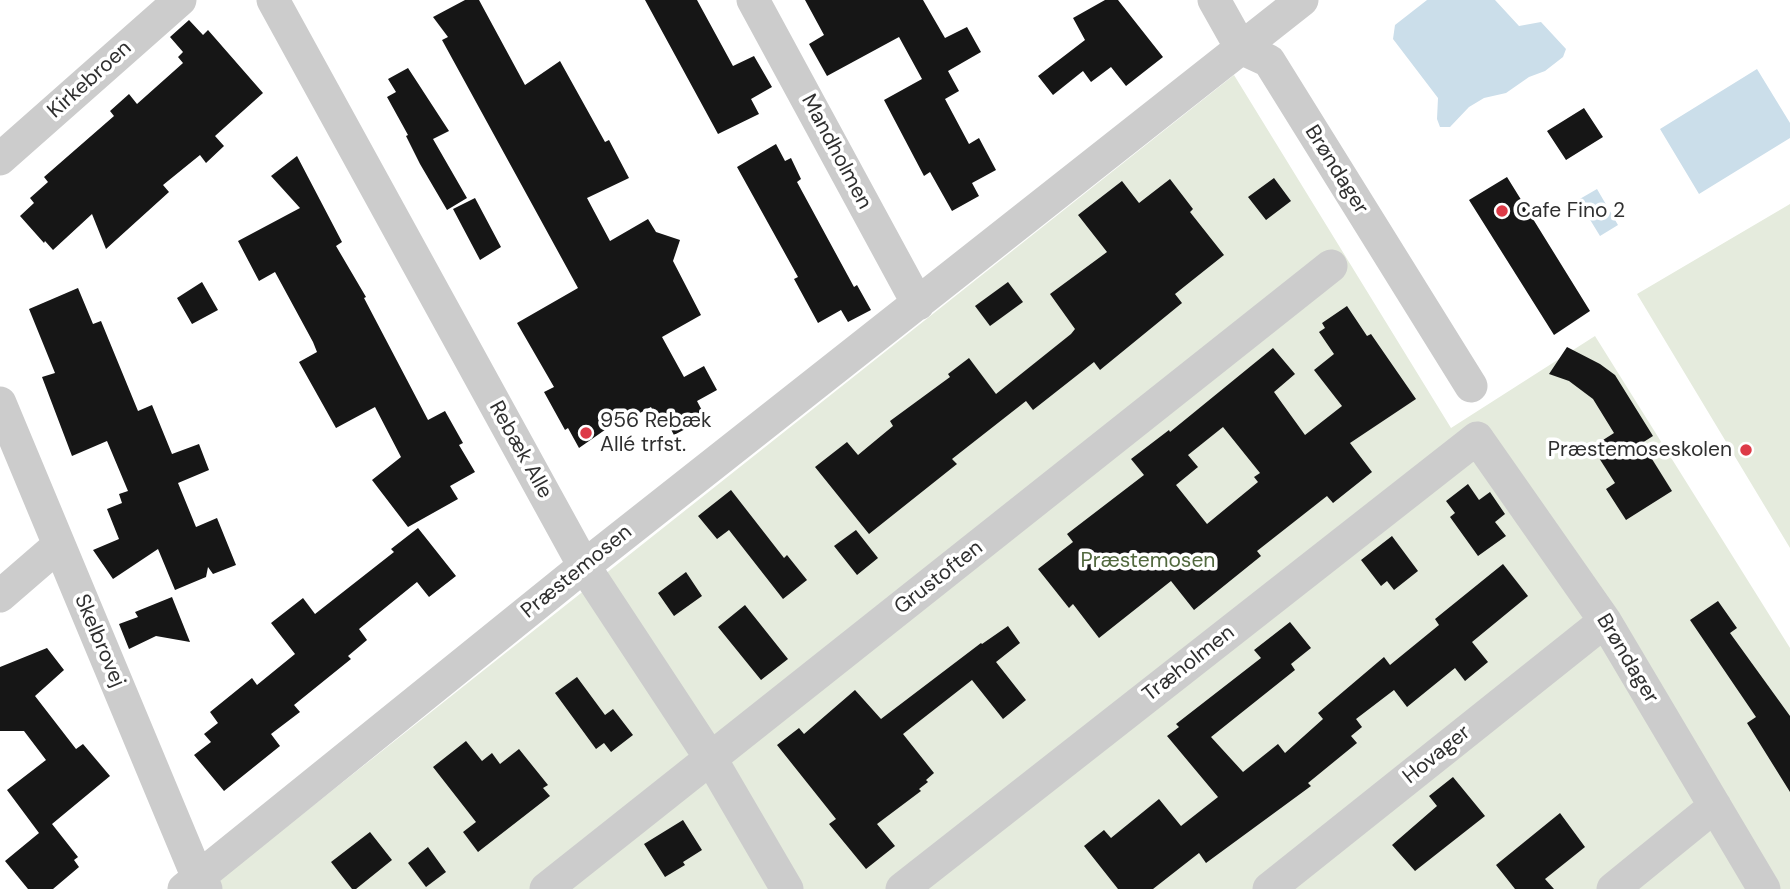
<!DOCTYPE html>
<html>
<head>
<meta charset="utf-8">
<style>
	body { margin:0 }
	canvas { display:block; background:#fff }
</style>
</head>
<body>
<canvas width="1790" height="889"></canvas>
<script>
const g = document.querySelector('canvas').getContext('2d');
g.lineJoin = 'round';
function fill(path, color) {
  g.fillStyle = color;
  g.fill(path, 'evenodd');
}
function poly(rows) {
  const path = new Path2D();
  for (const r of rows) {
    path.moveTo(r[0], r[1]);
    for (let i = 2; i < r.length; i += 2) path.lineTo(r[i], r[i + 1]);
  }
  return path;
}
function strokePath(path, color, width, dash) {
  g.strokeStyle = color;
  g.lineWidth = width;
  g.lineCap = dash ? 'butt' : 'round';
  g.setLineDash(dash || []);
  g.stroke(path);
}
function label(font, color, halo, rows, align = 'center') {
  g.font = font + ' "DM Sans",sans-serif';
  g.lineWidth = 7;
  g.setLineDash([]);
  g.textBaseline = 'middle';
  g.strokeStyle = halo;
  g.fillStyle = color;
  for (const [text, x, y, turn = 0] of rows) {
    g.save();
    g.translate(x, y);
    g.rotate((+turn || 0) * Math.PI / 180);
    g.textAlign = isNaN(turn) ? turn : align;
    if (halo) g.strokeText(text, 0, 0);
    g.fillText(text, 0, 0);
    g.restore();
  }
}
fill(poly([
	[1234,75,1451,428,1595,336,1790,648,1790,889,208,889],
	[1790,204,1790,548,1637,294]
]), '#e5ebdd');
fill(poly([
	[1427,0,1495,0,1519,26,1541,22,1566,49,1563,57,1545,71,1529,77,1506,93,1484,98,1469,107,1450,127,1440,127,1437,119,1438,98,1393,39,1395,25],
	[1757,69,1790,123,1790,138,1699,194,1660,129],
	[1597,189,1618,225,1600,236,1578,200]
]), '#cbdeea');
fill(poly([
	[465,0,479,0,525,85,560,61,605,142,609,140,629,178,587,198,610,241,648,219,656,232,680,240,673,261,701,315,662,337,684,377,704,366,717,390,697,401,706,418,674,435,662,413,655,416,651,407,625,421,622,418,579,448,568,428,565,430,544,392,554,387,517,323,578,288,442,40,448,37,433,17],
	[645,0,697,0,733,66,754,56,772,87,751,99,759,114,718,134],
	[805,0,923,0,945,38,967,27,981,52,948,71,959,91,945,99,969,144,979,138,996,170,972,183,979,196,952,211,930,172,924,176,884,100,922,79,899,37,827,76,809,44,824,35],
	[1105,0,1118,0,1163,57,1126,86,1111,67,1091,82,1083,71,1053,95,1038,76,1085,40,1073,18],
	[189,20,203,35,208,30,263,93,215,136,224,146,206,163,200,155,163,185,169,192,106,249,92,214,53,250,45,241,44,243,20,216,34,203,30,198,48,182,44,177,114,116,110,111,129,94,137,104,183,63,178,57,183,52,170,37],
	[408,68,449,131,433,139,467,198,447,210,420,164,406,136,408,135,387,97,396,92,388,79],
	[1584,108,1603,137,1566,160,1547,131],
	[776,144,785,161,791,158,801,179,797,182,854,287,857,285,871,310,848,322,841,310,818,323,794,279,798,277,737,167],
	[297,156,342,242,336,246,366,297,364,298,428,420,445,411,463,443,459,445,475,472,450,486,458,499,408,527,372,480,401,457,375,407,336,428,299,362,317,352,313,342,275,272,259,281,238,241,300,208,271,176],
	[1507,177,1590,311,1554,335,1469,200],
	[1274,178,1291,201,1266,220,1248,197],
	[1170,179,1193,209,1190,212,1224,255,1175,294,1182,303,1100,370,1094,362,1033,410,1026,401,952,459,957,464,869,534,815,467,847,442,858,455,893,426,890,421,950,377,948,374,969,358,996,394,1071,334,1075,329,1050,294,1107,252,1078,215,1122,181,1139,203],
	[475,198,501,247,480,260,453,209],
	[202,282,218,310,192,324,177,298],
	[1008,282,1023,302,990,326,975,306],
	[78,288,93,324,101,321,138,411,152,405,172,454,199,444,209,470,178,483,196,527,217,518,236,565,213,574,208,567,206,577,175,590,158,549,113,579,93,550,119,539,107,509,122,503,119,494,128,491,107,441,72,456,42,377,55,373,29,309],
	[1347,306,1367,336,1371,334,1416,399,1350,443,1372,472,1333,503,1327,496,1257,551,1261,556,1194,610,1171,581,1099,638,1073,604,1069,608,1038,569,1073,542,1067,534,1144,475,1131,459,1169,430,1170,432,1273,348,1295,374,1274,392,1305,435,1342,406,1314,370,1334,354,1319,332,1325,328,1322,323],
	[1223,427,1260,473,1254,477,1258,482,1207,524,1176,485,1198,467,1188,455],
	[1567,347,1600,364,1615,375,1653,436,1642,443,1672,491,1626,520,1606,489,1615,483,1592,447,1614,433,1593,399,1569,381,1549,374],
	[1468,484,1479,500,1490,492,1505,514,1495,522,1506,536,1478,556,1450,517,1455,513,1446,501],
	[731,490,784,558,787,555,807,580,783,599,729,530,717,539,698,516],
	[418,528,456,576,429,597,417,582,359,629,367,640,348,656,351,659,294,705,300,712,271,734,280,746,224,791,194,755,211,742,204,734,218,723,210,712,252,678,257,685,295,654,271,623,303,598,315,614,394,552,391,549],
	[856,530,878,558,857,575,834,546],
	[1392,536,1418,571,1394,590,1387,581,1381,586,1361,560],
	[1503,564,1528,596,1472,642,1488,662,1465,681,1455,668,1407,707,1394,690,1356,719,1362,727,1351,736,1357,743,1308,783,1311,786,1206,863,1199,853,1153,889,1118,889,1084,846,1104,830,1111,838,1159,799,1181,826,1218,797,1167,736,1179,727,1176,724,1261,658,1254,650,1290,622,1311,648,1291,664,1295,670,1211,737,1243,772,1278,744,1285,753,1323,719,1318,713,1384,657,1390,665,1439,625,1435,619],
	[686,572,702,596,674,616,658,593],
	[172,597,190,642,156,636,129,649,119,624,138,617,135,612],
	[1718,601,1737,628,1730,633,1790,716,1790,792,1747,723,1756,717,1690,620],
	[745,605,788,659,761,680,718,627],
	[1008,626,1020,643,996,662,1026,700,1003,719,972,680,903,734,934,773,926,780,928,782,919,789,921,791,877,824,895,846,866,869,829,824,836,819,777,745,799,728,804,734,855,690,881,719,981,643,982,644],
	[47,648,64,670,35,696,76,749,83,744,110,776,52,824,78,857,74,860,79,867,53,889,28,889,5,861,39,833,7,790,46,760,24,731,0,731,0,667],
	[577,677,605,715,613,709,633,735,611,752,604,743,596,749,555,693],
	[466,741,482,761,492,753,500,764,519,749,548,785,543,788,550,796,478,852,463,832,476,822,433,767],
	[1453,777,1485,816,1415,871,1392,845,1437,806,1429,796],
	[1560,813,1585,847,1545,879,1554,889,1515,889,1496,865],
	[683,820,702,850,683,862,685,865,665,877,644,844],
	[370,832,392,860,356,889,352,889,331,862],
	[428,847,446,872,426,887,408,863]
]), '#161616');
strokePath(poly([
	[273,0,584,566,711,759,787,889],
	[753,0,918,304],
	[1214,0,1241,48,1269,61,1471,386],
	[0,159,180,0],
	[0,403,198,878,206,889],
	[0,596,59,545],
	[184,889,584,566,1302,0],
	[546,889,1331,266],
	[902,889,1477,438,1605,621,1764,889],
	[1269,889,1605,621],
	[1613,889,1715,806]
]), '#ccc', 33);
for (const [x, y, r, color] of [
	[1502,211,7,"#dd3a47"],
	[586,433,7,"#dd3a47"],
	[1746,450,7,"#dd3a47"]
]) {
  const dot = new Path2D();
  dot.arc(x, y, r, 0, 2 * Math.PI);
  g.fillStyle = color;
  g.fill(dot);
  strokePath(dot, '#fff', 2.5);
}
label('21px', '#2f2f2f', '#fff', [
	["Kirkebroen",90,80,-42],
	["Mandholmen",836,152,62],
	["Brøndager",1336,170,58],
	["Rebæk Alle",520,450,61],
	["Præstemosen",577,572,-39],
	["Grustoften",939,578,-38],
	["Skelbrovej",99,641,67],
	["Brøndager",1627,659,59],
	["Træholmen",1189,664,-38],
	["Hovager",1437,755,-39]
]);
label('21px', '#2f2f2f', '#fff', [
	["Cafe Fino 2",1516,211],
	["956 Rebæk",600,421],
	["Allé trfst.",600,445],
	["Præstemoseskolen",1732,450,"right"]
], 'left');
label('21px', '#52693e', '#fff', [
	["Præstemosen",1148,561]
]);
</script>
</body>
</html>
